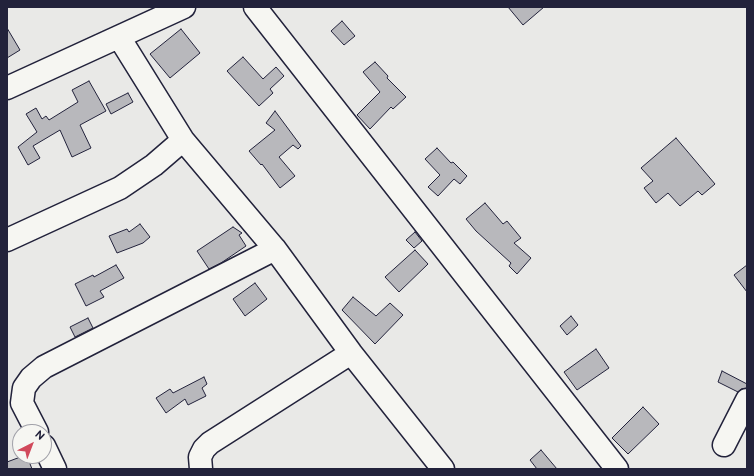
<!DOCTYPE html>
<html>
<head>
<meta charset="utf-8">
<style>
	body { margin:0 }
	#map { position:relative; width:754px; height:476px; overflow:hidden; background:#e9e9e7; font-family:"Balsamiq Sans",sans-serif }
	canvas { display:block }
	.frame { position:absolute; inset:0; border:8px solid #22223b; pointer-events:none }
	.north { position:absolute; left:12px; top:424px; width:40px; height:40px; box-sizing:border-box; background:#f6f6f2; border:1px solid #a1a1a9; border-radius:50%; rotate:42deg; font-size:11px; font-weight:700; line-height:16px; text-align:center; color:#22223b }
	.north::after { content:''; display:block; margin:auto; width:14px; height:18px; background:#d1495b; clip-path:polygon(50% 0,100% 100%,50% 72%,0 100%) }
</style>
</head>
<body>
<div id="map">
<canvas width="754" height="476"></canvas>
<div class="frame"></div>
<div class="north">N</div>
</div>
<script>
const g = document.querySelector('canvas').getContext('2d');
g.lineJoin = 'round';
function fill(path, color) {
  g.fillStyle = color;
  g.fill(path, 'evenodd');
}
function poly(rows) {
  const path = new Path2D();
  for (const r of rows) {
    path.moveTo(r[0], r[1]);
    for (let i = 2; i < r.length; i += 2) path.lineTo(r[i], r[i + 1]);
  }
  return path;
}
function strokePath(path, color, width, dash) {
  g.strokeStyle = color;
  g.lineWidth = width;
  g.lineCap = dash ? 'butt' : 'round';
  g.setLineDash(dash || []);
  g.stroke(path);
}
const building = poly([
	[508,7,544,7,523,25,508,7],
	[342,21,355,36,344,45,331,31,342,21],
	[7,28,20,50,7,58,7,28],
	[181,29,200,53,170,78,150,54,181,29],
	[243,57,263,79,276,67,284,76,270,89,273,93,259,106,227,71,243,57],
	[375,62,388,76,387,78,406,97,393,109,391,107,370,129,357,115,380,92,363,72,375,62],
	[89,81,106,111,80,125,91,148,72,157,60,130,33,146,40,158,28,165,18,147,37,132,26,114,36,108,42,119,46,116,49,120,78,102,72,90,89,81],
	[128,93,133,102,111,114,106,104,128,93],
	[275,111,301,146,298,149,293,145,279,157,295,176,280,188,262,164,261,165,249,151,275,130,266,123,275,111],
	[676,138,715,184,702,195,698,191,680,206,668,193,656,203,644,188,653,181,641,168,676,138],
	[437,148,451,163,453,162,467,176,460,184,454,179,438,196,428,187,440,175,425,159,437,148],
	[485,203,503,224,507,221,521,238,514,243,531,258,517,274,509,266,511,263,476,231,466,219,485,203],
	[140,224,150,237,143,243,117,253,109,236,127,229,129,232,140,224],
	[233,227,242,233,239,235,246,246,221,263,209,269,197,251,233,227],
	[415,232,422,241,414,248,406,240,415,232],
	[415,250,428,264,399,292,385,277,415,250],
	[116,265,124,278,100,291,104,297,86,306,75,284,93,275,94,277,116,265],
	[747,265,747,292,734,275,747,265],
	[255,283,267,299,245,316,233,299,255,283],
	[353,297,376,316,390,303,403,315,375,344,342,310,353,297],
	[571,316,578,325,567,335,560,326,571,316],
	[88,318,93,328,75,337,70,327,88,318],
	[596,349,609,368,577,390,564,372,596,349],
	[722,371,747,384,747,388,741,389,738,392,718,382,722,371],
	[204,377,207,384,202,388,206,396,188,405,185,399,166,413,156,398,170,389,173,393,204,377],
	[643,407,659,424,628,454,612,438,643,407],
	[541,450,557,469,537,469,530,460,541,450],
	[23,456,27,456,32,469,7,469,7,462,23,456]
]);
fill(building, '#b8b8bc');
strokePath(building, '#22223b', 1);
const minor = poly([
	[255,7,617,469],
	[119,37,183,140,275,249,351,353,443,469],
	[7,88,184,7],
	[7,240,120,188,154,165,183,140],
	[37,432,22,403,24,388,31,378,44,367,275,249],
	[724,445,747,400],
	[44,446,55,469],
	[201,469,200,457,204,449,210,443,351,353]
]);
strokePath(minor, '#22223b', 25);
strokePath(minor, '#f6f6f2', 22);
</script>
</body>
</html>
